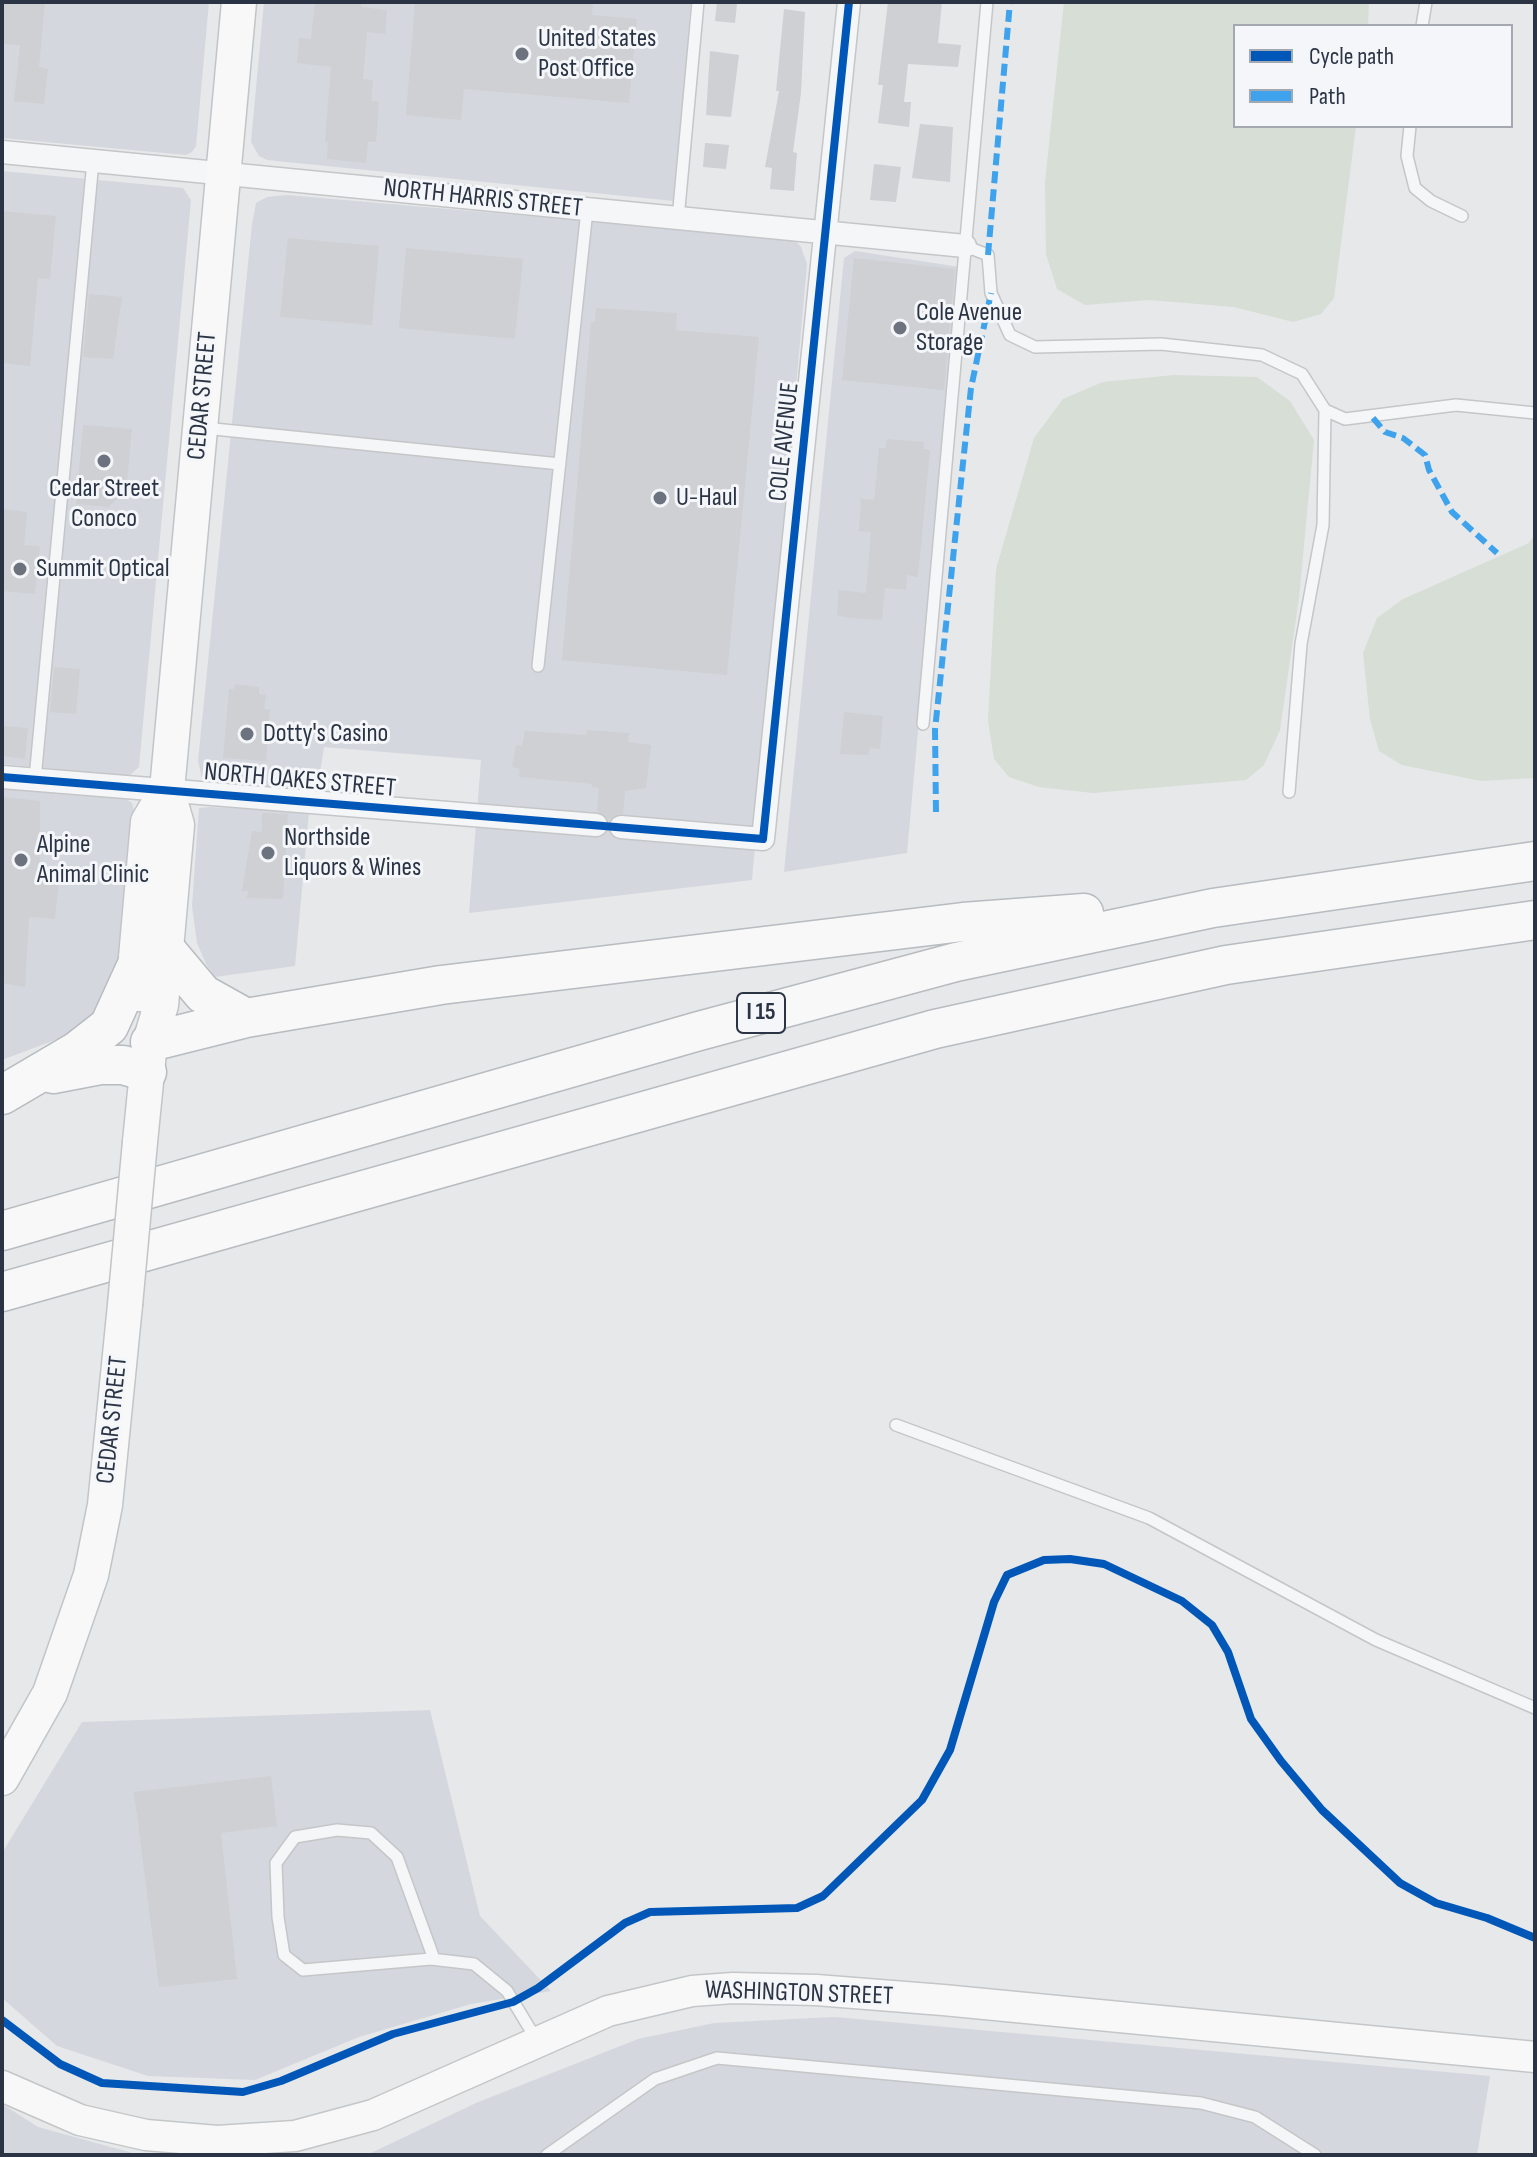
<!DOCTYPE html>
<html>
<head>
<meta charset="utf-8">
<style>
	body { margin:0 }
	#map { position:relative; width:1537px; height:2157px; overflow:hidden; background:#e6e8ea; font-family:"Sofia Sans Condensed",sans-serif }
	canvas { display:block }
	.frame { position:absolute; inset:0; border:4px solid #2b3445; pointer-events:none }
	.legend { position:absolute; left:1233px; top:24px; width:280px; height:104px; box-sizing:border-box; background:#f4f6f9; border:2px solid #a4a8b1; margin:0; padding:10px 14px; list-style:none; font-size:24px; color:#2b3445 }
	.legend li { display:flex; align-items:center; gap:16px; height:40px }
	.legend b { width:40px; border:2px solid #a4a8b1 }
</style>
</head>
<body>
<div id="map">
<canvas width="1537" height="2157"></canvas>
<div class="frame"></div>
<ul class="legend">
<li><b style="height:10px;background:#0057b8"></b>Cycle path</li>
<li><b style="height:10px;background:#3ea3ec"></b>Path</li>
</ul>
</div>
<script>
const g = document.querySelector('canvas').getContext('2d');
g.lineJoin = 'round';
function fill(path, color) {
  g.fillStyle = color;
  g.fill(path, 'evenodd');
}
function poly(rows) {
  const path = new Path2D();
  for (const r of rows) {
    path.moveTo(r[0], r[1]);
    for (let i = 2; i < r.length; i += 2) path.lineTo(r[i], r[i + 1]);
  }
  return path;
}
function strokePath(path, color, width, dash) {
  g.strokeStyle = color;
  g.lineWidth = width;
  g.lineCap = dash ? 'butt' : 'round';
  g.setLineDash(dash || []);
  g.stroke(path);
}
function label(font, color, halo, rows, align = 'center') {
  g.font = font + ' "Sofia Sans Condensed",sans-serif';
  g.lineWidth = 6;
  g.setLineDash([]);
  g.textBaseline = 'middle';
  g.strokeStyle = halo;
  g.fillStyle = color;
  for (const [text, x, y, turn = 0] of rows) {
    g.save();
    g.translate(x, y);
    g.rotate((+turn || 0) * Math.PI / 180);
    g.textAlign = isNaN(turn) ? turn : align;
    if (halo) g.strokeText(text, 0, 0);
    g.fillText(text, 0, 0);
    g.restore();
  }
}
fill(poly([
	[2,2,209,2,196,146,192,152,186,155,2,138],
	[264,2,691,2,674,201,267,160,259,156,251,142],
	[2,171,183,188,191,200,139,767,129,776,2,764],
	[287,195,794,239,801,247,807,264,752,880,469,913,481,760,324,747,317,792,202,778,198,761,252,224,256,203,267,197],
	[855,251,960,267,907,853,784,872,844,258],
	[2,787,126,799,132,803,135,815,118,971,92,1026,2,1060],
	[211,807,309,812,295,966,215,977,206,964,197,943,192,906,199,808],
	[430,1710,480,1916,551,1991,471,2004,359,2037,255,2080,148,2076,57,2046,2,1998,2,1853,82,1722],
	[835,2017,1490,2076,1477,2155,358,2155,371,2153,476,2103,638,2039,714,2023],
	[2,2104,38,2127,140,2155,2,2155]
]), '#d4d7dd');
fill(poly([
	[1064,2,1369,2,1368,26,1235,26,1235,126,1356,126,1334,298,1321,314,1293,322,1234,307,1149,300,1085,305,1057,289,1046,254,1045,182],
	[1174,375,1257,377,1290,401,1314,440,1299,598,1280,730,1264,765,1246,780,1093,793,1039,787,1009,777,994,759,988,721,996,569,1034,438,1063,399,1103,382],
	[1535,534,1535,778,1481,781,1402,765,1379,751,1370,719,1363,653,1377,618,1403,599,1529,543]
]), '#d6ded6');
fill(poly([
	[2,2,45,2,39,67,48,69,44,104,14,101,20,45,2,44],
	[315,2,362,2,361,7,387,10,385,34,367,32,363,79,373,80,371,101,379,101,376,142,368,142,366,163,327,159,328,142,325,142,331,67,297,63,299,38,311,39],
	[415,2,593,2,592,15,637,19,629,103,464,89,461,120,406,115],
	[717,2,737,4,735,23,715,21],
	[888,2,942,2,938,43,961,45,958,67,908,64,904,102,911,102,909,127,878,123,883,85,878,85],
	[784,9,805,12,801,93,793,152,797,153,794,191,770,189,772,168,765,167,779,91,776,91],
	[710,51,739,55,731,117,706,115],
	[920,124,953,127,950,182,912,178],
	[705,143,729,145,726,169,703,167],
	[874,164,901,167,896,202,870,200],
	[2,211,56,216,50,279,38,278,30,366,2,363],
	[288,238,379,246,372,325,280,317],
	[406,248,523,259,515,339,399,328],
	[854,258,955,269,944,390,842,380],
	[89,294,122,297,113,359,83,357],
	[596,308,677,313,676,330,759,337,727,675,562,660,591,322,595,322],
	[83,425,132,429,126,492,108,507,76,504],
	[887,439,924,442,923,449,930,450,918,577,907,575,906,590,885,588,882,620,849,618,837,615,839,590,866,593,871,532,859,531,861,499,874,500,879,448,886,448],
	[2,509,27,512,24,545,40,546,35,594,2,591],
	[54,667,80,669,76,714,50,712],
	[235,684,259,687,259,694,266,695,264,709,270,710,266,761,223,758,229,689,234,689],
	[844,712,883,716,880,749,870,748,868,755,840,754],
	[2,726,28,728,25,759,2,756],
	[587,730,629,733,628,742,651,745,646,788,625,791,623,813,609,820,597,811,599,788,592,787,592,784,519,777,520,769,512,767,516,745,522,746,525,731,586,735],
	[2,797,40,801,40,862,47,862,46,877,59,879,55,919,29,917,25,987,2,983],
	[262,813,288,814,283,899,247,898,248,891,242,891,252,831,262,832],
	[271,1776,277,1826,221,1833,237,1979,159,1987,134,1792]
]), '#ced0d3');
const service = poly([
	[1422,26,1426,2],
	[1410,126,1407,156,1415,188,1431,201,1462,216],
	[678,219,698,2],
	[965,246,988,255,991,293,1010,335,1035,347,1161,344,1262,355,1302,374,1325,410,1323,525,1301,644,1289,792],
	[1325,410,1345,419,1456,405,1535,413],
	[204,428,560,464],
	[538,666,587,210],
	[923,724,987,2],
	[35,779,93,161],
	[896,1425,1149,1518,1376,1640,1535,1708],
	[434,1959,397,1857,371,1833,337,1830,295,1837,276,1863,278,1917,284,1955,303,1970,431,1959,474,1964,507,1991,536,2039],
	[547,2155,655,2079,717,2058,1201,2103,1255,2117,1315,2155]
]);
const minor = poly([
	[2,152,965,246],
	[2,777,596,825],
	[621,827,763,839,849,2]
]);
const secondary = poly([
	[2,2086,80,2120,146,2135,217,2141,295,2136,373,2115,608,2011,692,1991,733,1988,816,1990,943,2000,1535,2057]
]);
const primary = poly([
	[140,994,135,969,148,822,167,790],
	[140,1142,150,1042,161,1005,177,825,167,790,239,2],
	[2,1778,50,1693,91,1575,105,1505,125,1305]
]);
const motorway = poly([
	[166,950,203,994,246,1018],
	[150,1042,246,1018,441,985,963,922,1084,913],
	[53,1074,100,1065,123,1065,147,1072],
	[2,1095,77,1051,109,1026,135,969],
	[2,1231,699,1031,956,962,1213,908,1535,861],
	[2,1292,935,1029,1226,965,1535,920]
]);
strokePath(service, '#c4c6c8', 14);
strokePath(minor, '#c4c6c8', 25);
strokePath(secondary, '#c4c6c8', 33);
strokePath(primary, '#c2c5c8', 37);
strokePath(motorway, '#b8bbbf', 41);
strokePath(service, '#f5f6f7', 11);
strokePath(minor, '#f5f6f7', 22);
strokePath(secondary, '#f8f8f8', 30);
strokePath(primary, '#f8f8f8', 34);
strokePath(motorway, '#f8f8f8', 38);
const primaryBridge = poly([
	[125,1305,140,1142]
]);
strokePath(primaryBridge, '#c2c5c8', 37, []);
strokePath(primaryBridge, '#f8f8f8', 34);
strokePath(poly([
	[988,255,1010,2],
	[1373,418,1385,432,1403,438,1425,455,1429,470,1452,512,1497,553],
	[936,812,935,730,963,463,971,388,991,293]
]), '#3ea3ec', 6, [12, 6]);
strokePath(poly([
	[2,777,763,839,849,2],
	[2,2020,60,2064,102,2083,243,2092,281,2081,393,2034,513,2002,538,1988,625,1923,650,1912,797,1908,823,1896,922,1800,950,1750,994,1602,1007,1575,1044,1560,1070,1559,1104,1564,1182,1601,1212,1625,1228,1652,1251,1719,1281,1761,1322,1810,1400,1883,1436,1903,1487,1918,1535,1938]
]), '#0057b8', 8);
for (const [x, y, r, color] of [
	[522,54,8,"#6c737f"],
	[900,328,8,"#6c737f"],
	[104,461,8,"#6c737f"],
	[660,498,8,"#6c737f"],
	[20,569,8,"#6c737f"],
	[247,734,8,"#6c737f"],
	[268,853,8,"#6c737f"],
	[21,860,8,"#6c737f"]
]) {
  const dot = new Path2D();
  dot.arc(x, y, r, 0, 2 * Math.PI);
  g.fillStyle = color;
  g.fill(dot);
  strokePath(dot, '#f4f6f9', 3);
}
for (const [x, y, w] of [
	[761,1013,48]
]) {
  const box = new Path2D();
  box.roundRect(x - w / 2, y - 20, w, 40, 6);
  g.fillStyle = '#f4f6f9';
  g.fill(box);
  strokePath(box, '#2b3445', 2);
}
label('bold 24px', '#2b3445', null, [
	["I 15",761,1013]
]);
label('26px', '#2b3445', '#f4f6f9', [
	["United States",538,39],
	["Post Office",538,69],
	["Cole Avenue",916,313],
	["Storage",916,343],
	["Cedar Street",104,489,"center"],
	["Conoco",104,519,"center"],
	["U-Haul",676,498],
	["Summit Optical",36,569],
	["Dotty's Casino",263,734],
	["Northside",284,838],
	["Liquors & Wines",284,868],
	["Alpine",37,845],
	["Animal Clinic",37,875]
], 'left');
label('26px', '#2b3445', '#f4f6f9', [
	["NORTH HARRIS STREET",483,199,6],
	["CEDAR STREET",203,396,-85],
	["COLE AVENUE",785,442,-84],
	["NORTH OAKES STREET",300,781,5],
	["CEDAR STREET",113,1420,-84],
	["WASHINGTON STREET",799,1994,2]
]);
</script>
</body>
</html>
